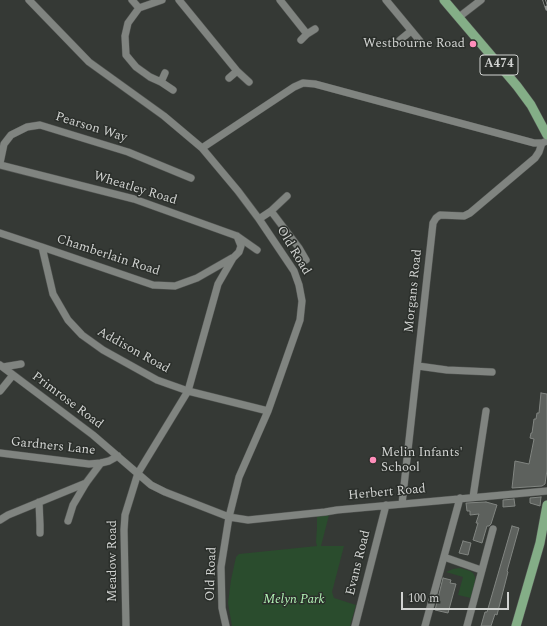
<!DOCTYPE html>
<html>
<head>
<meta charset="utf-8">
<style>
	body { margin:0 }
	#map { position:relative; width:547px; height:626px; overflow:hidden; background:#353935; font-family:Spectral,serif }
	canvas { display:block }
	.scale { position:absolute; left:401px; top:592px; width:108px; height:18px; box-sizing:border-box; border:2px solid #d1d3d1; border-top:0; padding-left:5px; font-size:12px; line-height:14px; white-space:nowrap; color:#d1d3d1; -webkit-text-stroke:3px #2b2f2b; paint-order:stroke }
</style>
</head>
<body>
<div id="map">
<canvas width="547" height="626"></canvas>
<div class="scale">100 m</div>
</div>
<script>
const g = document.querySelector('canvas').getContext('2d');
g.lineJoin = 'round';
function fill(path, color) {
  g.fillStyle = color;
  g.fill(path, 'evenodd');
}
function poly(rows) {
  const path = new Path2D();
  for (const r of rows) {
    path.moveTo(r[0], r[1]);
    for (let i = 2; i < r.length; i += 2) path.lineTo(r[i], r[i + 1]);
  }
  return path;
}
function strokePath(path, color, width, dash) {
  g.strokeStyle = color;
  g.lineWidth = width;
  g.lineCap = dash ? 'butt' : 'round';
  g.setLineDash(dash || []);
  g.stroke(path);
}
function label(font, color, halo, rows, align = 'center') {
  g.font = font + ' Spectral,serif';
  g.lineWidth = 3;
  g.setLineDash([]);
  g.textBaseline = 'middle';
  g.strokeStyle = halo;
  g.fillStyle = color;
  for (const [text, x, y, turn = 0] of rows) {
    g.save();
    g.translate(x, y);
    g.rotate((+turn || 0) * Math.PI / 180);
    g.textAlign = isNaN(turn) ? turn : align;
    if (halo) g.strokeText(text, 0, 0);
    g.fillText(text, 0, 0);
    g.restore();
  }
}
fill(poly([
	[317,515,329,515,321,546,344,546,332,592,334,598,356,605,350,626,232,626,228,603,231,580,236,557,239,554,317,546,316,542,317,527],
	[460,568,470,571,473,573,475,577,475,581,471,598,458,595,463,577,446,572,453,569]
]), '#2a4c2d');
const building = poly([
	[541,393,547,394,547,470,545,484,542,486,512,488,515,461,529,464,534,439,530,438,531,433,532,433,534,419,536,419,537,413,539,413,541,393],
	[541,497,540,506,530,503,530,498,541,497],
	[514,499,515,506,503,507,503,500,514,499],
	[486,502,497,505,491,524,489,526,487,526,482,543,473,540,478,523,476,523,479,514,470,515,470,511,467,511,466,503,486,502],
	[512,526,519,528,507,571,508,572,497,615,495,614,491,626,481,626,485,612,487,612,512,526],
	[463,541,471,543,468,555,459,553,463,541],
	[443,578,451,580,450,583,456,584,448,613,435,610,443,578]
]);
fill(building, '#5d615d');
strokePath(building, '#818581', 1);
const minor = poly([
	[29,0,89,62,164,116,202,148,238,191,259,219,294,271,299,285,302,301,300,320,268,411,239,477,229,517,221,567,222,608,226,626],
	[132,0,139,8],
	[162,0,139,8,128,23,125,36,126,55,136,67,150,77,161,82,173,90],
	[179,0,237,71,249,82],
	[280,0,307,34],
	[386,0,420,41],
	[459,17,481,0],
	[301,40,307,34,315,29],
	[400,40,411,31],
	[229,78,237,71],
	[161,82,165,73],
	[202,148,294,87,303,83,315,84,534,143,542,143,547,141],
	[0,163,4,144,11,135,27,127,40,125,128,152,191,178],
	[0,165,134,199,237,236,257,250],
	[271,211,299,248,306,260],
	[259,219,271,211,287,196],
	[0,233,42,247,153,285,175,286,197,278,232,258],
	[42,247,53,294,68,320,82,335,103,350,157,380,188,391,268,411],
	[0,365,93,435,151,485,165,492,229,517,248,520,325,512,337,510,547,491],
	[418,366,447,370,492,372],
	[3,367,21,364],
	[0,391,13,375],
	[0,453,89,464,101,463,109,461,118,456],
	[473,497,486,411],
	[39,502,40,525,40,533],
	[402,504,433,223,436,218,440,215,464,216,470,213,535,158,539,152,542,143],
	[0,520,8,515,86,483],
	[68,521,73,505,86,483,101,463],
	[444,557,481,570],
	[126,626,124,530,125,515,138,473,188,391,218,284,233,258,239,252,241,246,237,236],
	[355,626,386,505],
	[425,626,460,498],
	[467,626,493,529]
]);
const major = poly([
	[444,0,517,86,531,105,547,135],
	[516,626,540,543,547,505]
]);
strokePath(minor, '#535653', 8);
strokePath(major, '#535653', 10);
strokePath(minor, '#808480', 7);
strokePath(major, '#84ae87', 9);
const rail = poly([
	[544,0,547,9]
]);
strokePath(rail, '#909390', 3.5);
strokePath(rail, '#2b2f2b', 2, [6]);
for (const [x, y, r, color] of [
	[473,44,4,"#ff8eba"],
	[373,460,4,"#ff8eba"]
]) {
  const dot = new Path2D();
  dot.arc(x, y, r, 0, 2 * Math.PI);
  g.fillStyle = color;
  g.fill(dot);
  strokePath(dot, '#2b2f2b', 1.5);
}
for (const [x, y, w] of [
	[499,65,38]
]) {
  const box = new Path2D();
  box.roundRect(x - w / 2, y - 10, w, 20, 3);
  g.fillStyle = '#2b2f2b';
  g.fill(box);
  strokePath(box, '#d1d3d1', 1);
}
label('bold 12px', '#d1d3d1', null, [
	["A474",499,65]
]);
label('13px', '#d1d3d1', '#2b2f2b', [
	["Westbourne Road",465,44],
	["Melin Infants'",381,453,"left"],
	["School",381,468,"left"]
], 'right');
label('13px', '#d1d3d1', '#2b2f2b', [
	["Pearson Way",91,128,17],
	["Wheatley Road",135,189,17],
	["Old Road",293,251,59],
	["Chamberlain Road",108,256,18],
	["Morgans Road",414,291,-84],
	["Addison Road",133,351,29],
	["Primrose Road",67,401,37],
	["Gardners Lane",53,447,6],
	["Herbert Road",387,493,-5],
	["Meadow Road",113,561,-90],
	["Evans Road",359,563,-76],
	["Old Road",212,574,-88]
]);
label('italic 13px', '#b3f4b6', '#2b2f2b', [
	["Melyn Park",294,600]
]);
</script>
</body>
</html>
